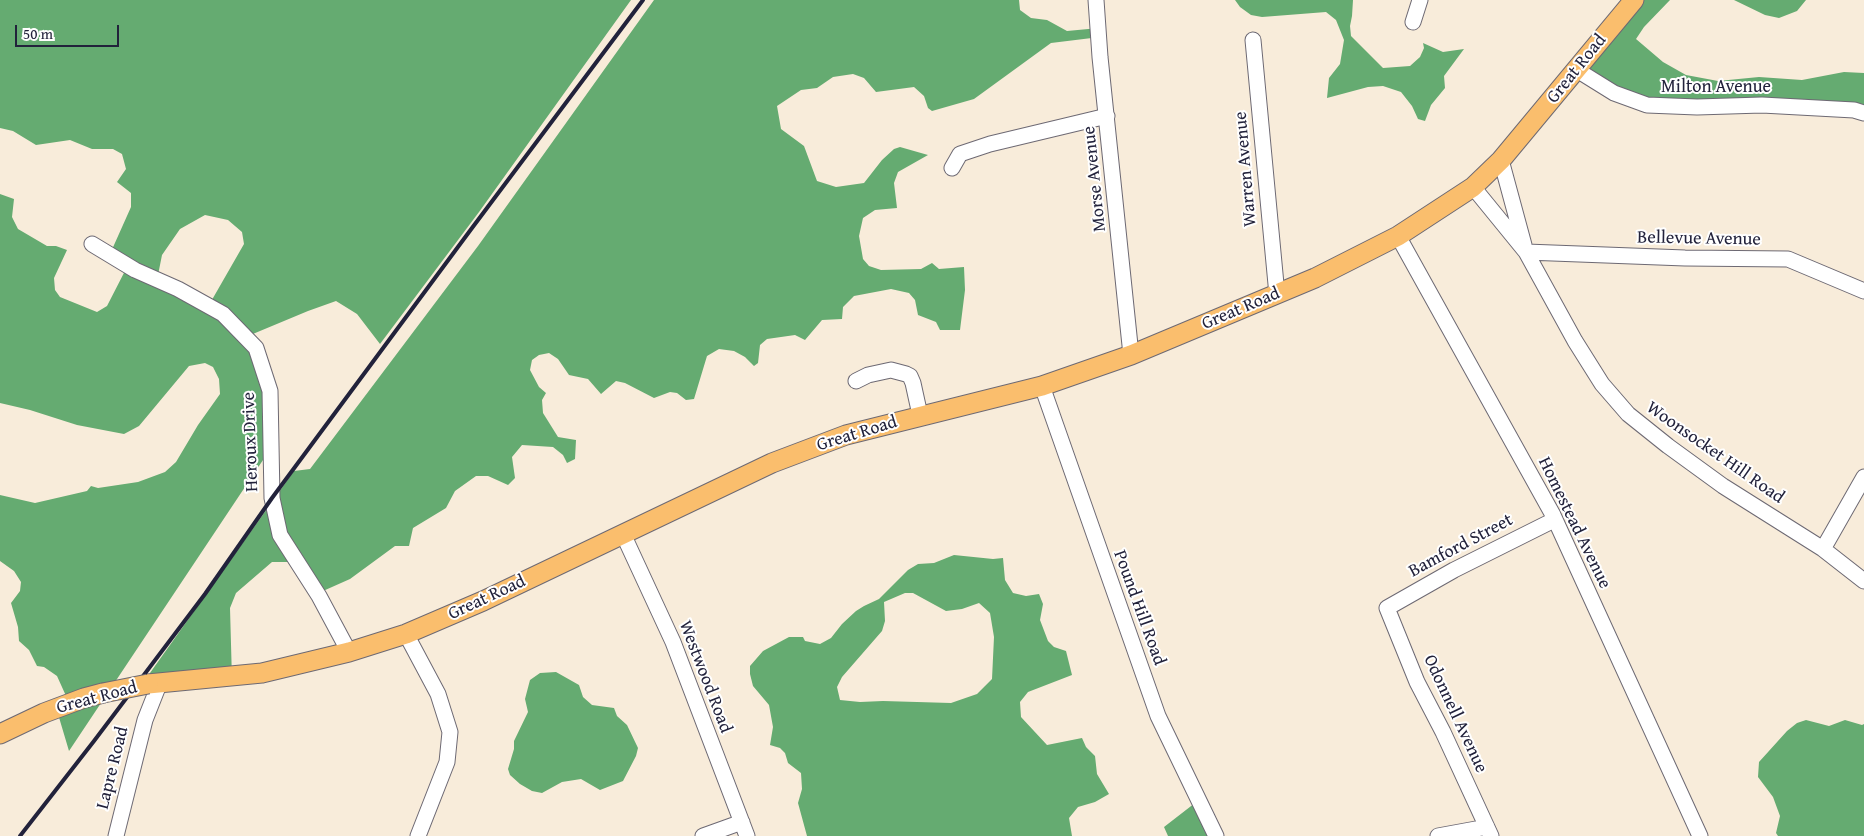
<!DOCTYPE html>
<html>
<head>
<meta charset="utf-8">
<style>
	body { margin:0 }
	#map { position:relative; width:1864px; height:836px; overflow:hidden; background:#f8ecda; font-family:"Gentium Book Plus",serif }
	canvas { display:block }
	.scale { position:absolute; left:15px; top:25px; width:104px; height:22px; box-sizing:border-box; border:2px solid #22223b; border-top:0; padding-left:6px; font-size:15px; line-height:18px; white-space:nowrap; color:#22223b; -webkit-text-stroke:4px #fff; paint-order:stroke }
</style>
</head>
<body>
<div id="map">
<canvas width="1864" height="836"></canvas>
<div class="scale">50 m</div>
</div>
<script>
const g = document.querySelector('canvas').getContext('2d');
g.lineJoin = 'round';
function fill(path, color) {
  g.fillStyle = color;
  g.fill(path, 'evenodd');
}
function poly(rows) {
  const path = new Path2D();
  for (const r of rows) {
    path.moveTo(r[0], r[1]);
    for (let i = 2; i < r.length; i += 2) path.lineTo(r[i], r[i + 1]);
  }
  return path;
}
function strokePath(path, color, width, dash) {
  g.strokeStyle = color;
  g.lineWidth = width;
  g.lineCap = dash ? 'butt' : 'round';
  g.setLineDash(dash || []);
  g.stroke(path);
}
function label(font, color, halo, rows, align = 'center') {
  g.font = font + ' "Gentium Book Plus",serif';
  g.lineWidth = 4;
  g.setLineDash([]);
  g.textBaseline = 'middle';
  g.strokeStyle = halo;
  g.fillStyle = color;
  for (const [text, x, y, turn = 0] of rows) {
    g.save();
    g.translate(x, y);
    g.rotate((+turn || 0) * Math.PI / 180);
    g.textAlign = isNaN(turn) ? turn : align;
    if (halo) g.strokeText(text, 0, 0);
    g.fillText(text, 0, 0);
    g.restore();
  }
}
fill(poly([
	[0,0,631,0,479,212,380,344,357,314,336,301,308,311,248,336,261,366,267,454,69,751,58,714,71,707,57,676,44,667,37,666,29,650,19,641,18,627,11,603,20,591,21,582,14,571,0,561,0,495,35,503,87,491,91,486,98,488,138,482,165,472,176,462,198,425,220,394,219,379,213,367,205,363,189,366,139,426,124,434,77,425,30,410,0,403,0,194,14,199,12,217,18,229,47,246,56,246,67,250,54,278,55,290,60,297,97,312,107,306,127,267,110,254,131,207,131,193,117,182,126,169,122,154,113,149,92,149,70,140,36,145,13,131,0,128],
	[205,215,228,220,242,232,244,244,209,305,157,280,162,255,180,229],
	[654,0,1019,0,1020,10,1031,18,1047,20,1067,31,1099,28,1100,37,1051,43,974,99,932,111,928,108,924,96,914,87,876,92,864,78,853,74,833,77,817,88,801,90,777,106,781,129,804,146,817,181,836,187,864,183,882,160,894,149,900,147,928,155,898,172,894,183,897,208,875,210,863,218,859,236,863,259,869,266,881,270,921,269,932,263,939,269,964,267,965,290,960,330,940,330,936,322,918,315,915,300,909,293,891,289,854,296,843,307,842,319,822,320,805,340,795,335,767,339,760,345,758,363,754,366,745,357,734,351,719,349,707,356,694,399,686,400,677,393,670,392,654,398,625,383,616,381,601,394,588,379,569,375,558,359,549,353,539,355,532,360,530,370,539,387,546,393,542,400,543,413,558,437,576,440,575,459,567,463,563,455,553,447,522,445,512,457,515,478,508,485,488,476,476,476,455,491,446,508,413,528,409,546,395,546,350,579,323,591,298,562,272,562,236,593,230,608,232,680,140,687,294,471,310,469,478,246],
	[1235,0,1353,0,1352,16,1350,26,1351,36,1383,68,1410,66,1420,57,1424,48,1423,43,1443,52,1464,49,1444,76,1445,88,1431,105,1425,121,1418,119,1412,106,1401,92,1383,86,1368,87,1327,98,1329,78,1340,64,1344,40,1336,20,1326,12,1262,17,1251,15,1240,7],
	[1637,0,1670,0,1644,27,1636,39,1663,62,1686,75,1718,81,1759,77,1802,80,1844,72,1864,73,1864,114,1642,104,1583,72],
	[1734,0,1806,0,1797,11,1779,18,1765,15],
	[954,555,993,559,1003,558,1005,580,1013,593,1026,596,1039,594,1043,604,1040,620,1048,641,1054,647,1066,651,1072,675,1028,692,1020,702,1021,717,1047,745,1082,738,1086,747,1095,756,1097,774,1109,794,1095,802,1078,807,1069,818,1072,836,807,836,798,803,802,789,801,773,788,763,785,753,780,748,770,745,773,727,769,705,753,686,750,674,750,666,763,651,789,637,803,637,805,641,820,644,831,638,842,624,856,611,864,606,879,599,908,570,918,564,934,563],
	[905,593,913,593,946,611,962,609,979,603,990,613,994,637,992,679,977,694,951,703,883,701,860,702,840,700,837,687,842,677,882,631,885,621,884,602],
	[556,672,579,685,583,697,592,705,614,708,617,716,627,725,638,748,636,756,623,781,600,790,581,779,562,782,542,793,532,791,520,784,510,775,508,769,514,749,514,741,528,712,525,699,530,680,540,673],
	[1806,720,1829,726,1845,720,1862,725,1864,724,1864,836,1778,836,1776,833,1780,816,1773,797,1758,777,1759,762,1787,731,1797,723],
	[1195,803,1215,836,1168,836,1164,827]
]), '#65ab71');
const minor = poly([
	[1096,0,1100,57,1131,355],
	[1413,22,1420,0],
	[1253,40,1277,295],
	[1577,70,1614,93,1647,105,1697,107,1762,105,1854,110,1864,113],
	[1501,160,1524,245],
	[952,168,960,154,990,144,1107,116],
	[1473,187,1526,252,1575,341,1602,384,1628,414,1668,446,1723,486,1823,549,1864,581],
	[1398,236,1553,515,1700,836],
	[92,244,135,270,178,289,223,314,256,348,270,391,272,498,280,535,319,596,349,652],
	[1526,252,1685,258,1788,259,1864,291],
	[856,381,868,375,891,370,906,374,910,376,913,383,920,415],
	[1042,386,1158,716,1216,836],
	[623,534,673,642,747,836],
	[1823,549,1864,477],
	[406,634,438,694,450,732,447,762,418,836],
	[116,836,145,720,160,682],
	[703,836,742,822],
	[1438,836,1487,827],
	[1491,836,1443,732,1417,682,1387,608,1454,570,1554,520]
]);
const major = poly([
	[148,684,262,673,349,652,406,634,483,601,772,463,846,435,1042,386,1131,355,1315,278,1398,236,1473,187,1501,160,1634,0],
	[0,734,44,713,84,698,103,693]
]);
strokePath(minor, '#6d6973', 17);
strokePath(major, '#6d6973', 21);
strokePath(minor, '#fff', 15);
strokePath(major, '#fabe6d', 19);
strokePath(poly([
	[20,836,94,741,205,594,272,498,472,228,643,0]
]), '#22223b', 4);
const majorBridge = poly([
	[103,693,148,684]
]);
strokePath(majorBridge, '#6d6973', 21, []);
strokePath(majorBridge, '#fabe6d', 19);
label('18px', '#22223b', '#fff', [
	["Great Road",1577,69,-51],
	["Milton Avenue",1716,87],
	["Warren Avenue",1246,169,-95],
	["Morse Avenue",1095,179,-96],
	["Bellevue Avenue",1699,239,1],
	["Great Road",1241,309,-23],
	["Great Road",857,434,-17],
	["Heroux Drive",251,442,-92],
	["Woonsocket Hill Road",1715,453,35],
	["Homestead Avenue",1574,523,64],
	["Bamford Street",1461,546,-28],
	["Great Road",487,598,-25],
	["Pound Hill Road",1139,608,70],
	["Westwood Road",705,677,69],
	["Great Road",97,698,-15],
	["Odonnell Avenue",1455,714,65],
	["Lapre Road",113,768,-76]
]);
</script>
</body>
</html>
